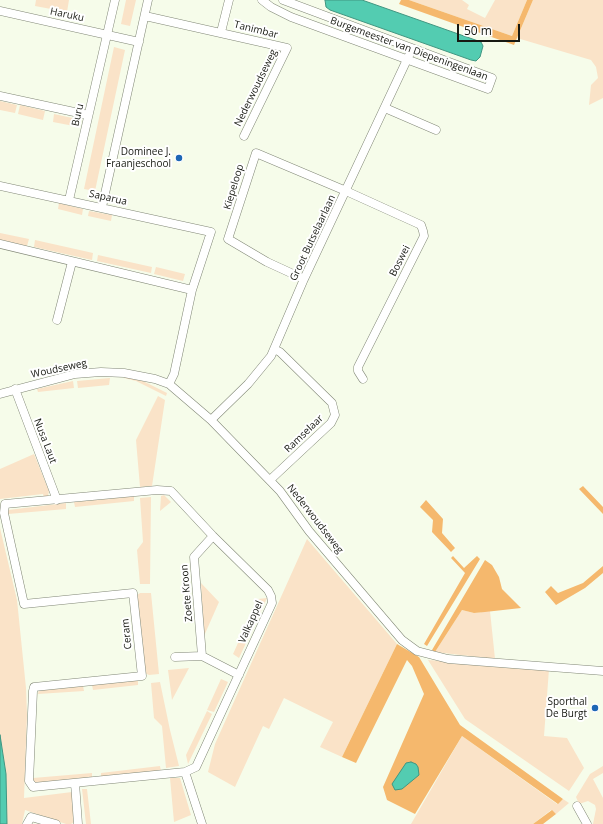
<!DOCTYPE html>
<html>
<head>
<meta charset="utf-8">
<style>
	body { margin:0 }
	#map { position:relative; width:603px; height:824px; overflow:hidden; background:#f6fcea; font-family:"Open Sans",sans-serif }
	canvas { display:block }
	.scale { position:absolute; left:457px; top:24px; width:63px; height:18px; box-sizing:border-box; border:2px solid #171912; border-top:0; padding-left:5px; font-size:12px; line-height:14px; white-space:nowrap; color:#171912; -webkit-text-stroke:3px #fff; paint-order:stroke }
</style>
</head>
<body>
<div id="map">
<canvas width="603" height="824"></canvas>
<div class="scale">50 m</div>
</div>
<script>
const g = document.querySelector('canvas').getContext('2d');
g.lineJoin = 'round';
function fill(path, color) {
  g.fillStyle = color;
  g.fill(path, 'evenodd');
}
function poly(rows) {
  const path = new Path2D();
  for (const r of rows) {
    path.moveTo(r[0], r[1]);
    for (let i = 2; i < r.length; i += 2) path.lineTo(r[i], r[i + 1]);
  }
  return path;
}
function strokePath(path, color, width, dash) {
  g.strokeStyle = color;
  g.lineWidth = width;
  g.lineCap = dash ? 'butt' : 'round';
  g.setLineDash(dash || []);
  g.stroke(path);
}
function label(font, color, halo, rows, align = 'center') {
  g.font = font + ' "Open Sans",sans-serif';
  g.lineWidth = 4;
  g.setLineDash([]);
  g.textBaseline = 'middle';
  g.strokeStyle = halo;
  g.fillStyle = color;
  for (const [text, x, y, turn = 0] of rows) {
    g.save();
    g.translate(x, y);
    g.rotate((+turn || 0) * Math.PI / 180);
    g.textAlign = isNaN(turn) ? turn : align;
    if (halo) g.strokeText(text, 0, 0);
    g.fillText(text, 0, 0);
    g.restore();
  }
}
fill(poly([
	[36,0,69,0,67,12,35,6],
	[126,0,136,0,130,26,121,24],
	[409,0,462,0,469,5,467,9,485,18,495,0,527,0,512,36],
	[533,0,603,0,603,98,589,105,591,85,598,78,596,67,591,60,517,38],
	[114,47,125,50,95,191,84,189],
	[0,101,17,105,15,113,0,110],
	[20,105,45,111,43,120,18,114],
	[54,114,77,119,80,121,79,127,53,122],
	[59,203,83,209,82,215,58,209],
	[89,211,112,215,111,221,88,216],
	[0,233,29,239,27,246,0,240],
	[35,240,93,253,92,260,34,247],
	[98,255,152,267,151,273,97,261],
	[156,267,185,274,183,281,154,274],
	[124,376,137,378,167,393,166,396,136,381,124,378],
	[110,378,109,385,78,388,77,381],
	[73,381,74,388,38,392,37,389],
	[158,396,165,400,152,486,140,487,136,440],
	[34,454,49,491,48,496,44,498,43,494,0,499,0,469],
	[164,495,171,502,160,511,161,496],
	[134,496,134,501,75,507,74,502],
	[151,497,150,584,140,584,137,550,143,542,140,498],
	[66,503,66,509,8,514,8,510],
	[0,528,17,600,26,688,27,715,24,798,72,792,74,822,71,824,66,824,25,810,22,824,7,824,6,774,0,735],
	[307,539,397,644,342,757,320,747,333,722,284,698,269,729,263,726,235,787,208,772,215,744],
	[201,583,219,602,204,636],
	[140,593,151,593,159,674,149,675,145,673,136,596],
	[267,598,239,658,233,654,258,599],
	[462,610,474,613,490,611,495,659,435,652],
	[428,660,549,669,544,736,567,738,584,768,569,791,465,719],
	[189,668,172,700,168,670],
	[221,679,228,682,214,712,207,710],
	[138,680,138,685,93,690,92,685],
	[160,682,170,730,179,766,166,768,162,726,154,718,151,683],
	[83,686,84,691,38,694,39,690],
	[207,711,212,714,188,764,186,755],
	[462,736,557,804,563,799,569,803,556,814,551,810,533,824,411,824],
	[160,766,161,771,101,777,101,773],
	[603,766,603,773,593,779,603,798,603,824,593,824,596,809,595,805,588,801,579,804,576,797,590,774],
	[92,773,92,778,34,783,33,778],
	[170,778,180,778,191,815,174,822],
	[82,789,87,789,91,824,86,824]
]), '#fae3c8');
fill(poly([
	[401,0,409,0,512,36,527,0,533,0,514,45,399,4],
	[583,486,603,507,603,514,579,489],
	[426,500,443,519,442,533,455,548,451,552,432,532,433,520,420,507],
	[453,556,464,568,477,556,480,559,427,646,424,644,465,573,451,558],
	[485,560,492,565,499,577,502,589,521,608,485,612,474,613,462,610,435,652,432,650],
	[603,566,603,573,585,588,561,602,556,605,545,592,551,586,558,593,583,583],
	[397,644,419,657,460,725,563,799,558,804,462,736,415,814,387,800,383,787,424,694,412,666,407,660,356,763,342,757],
	[552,810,556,814,543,824,533,824]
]), '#f5b86d');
const water = poly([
	[325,0,362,0,481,42,483,46,480,57,476,61,471,60,330,10,326,7,325,0],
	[0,735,6,774,7,824,0,824,0,735],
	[411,762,416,764,418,767,419,775,402,789,395,790,392,784,406,763,411,762]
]);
fill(water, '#53ccb1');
strokePath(water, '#419681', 1);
const minor = poly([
	[262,0,271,7,291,17,488,89,492,78,283,0],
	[0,11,139,42],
	[145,16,287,48,244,136],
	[221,32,229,0],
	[0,96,88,115],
	[385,108,436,130],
	[0,186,211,232,192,290,174,374,169,384],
	[69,200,115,0],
	[102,207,148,0],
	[0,244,192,290],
	[304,279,267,262,228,239,256,153,346,191,421,225,423,231,424,236,358,367,358,371,363,379],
	[57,320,72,262],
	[15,389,57,500],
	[0,394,75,374,101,372,124,373,155,379,169,384,211,420,280,491,309,531,402,640,417,651,448,659,603,671],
	[211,420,248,384,271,356,304,279,412,49],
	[270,480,331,423,335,415,332,403,280,352,274,349],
	[157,490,171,491,213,536,268,590,271,596,272,603,196,767,185,772,33,787,29,781,33,691,34,687,142,676,133,593,24,604,4,513,5,504,157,490],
	[213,536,194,557,202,656,239,675],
	[175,657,202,656],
	[185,772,202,824],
	[75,783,78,824],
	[577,806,587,824],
	[27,824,31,817,56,824]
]);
strokePath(minor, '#818776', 9);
strokePath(minor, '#fff', 8);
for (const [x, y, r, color] of [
	[179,158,4,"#1d66b5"],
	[595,708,4,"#1d66b5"]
]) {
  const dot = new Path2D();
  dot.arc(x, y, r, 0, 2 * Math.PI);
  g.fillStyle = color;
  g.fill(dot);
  strokePath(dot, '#fff', 1.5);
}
label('10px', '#171912', '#fff', [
	["Haruku",67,15,12],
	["Tanimbar",256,30,14],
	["Burgemeester van Diepeningenlaan",409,49,20],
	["Nederwoudseweg",256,88,-64],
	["Buru",78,115,-77],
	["Kiepeloop",234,187,-73],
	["Saparua",108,198,13],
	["Groot Butselaarlaan",313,238,-65],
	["Boswei",400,261,-63],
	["Woudseweg",59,369,-12],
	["Ramselaar",304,434,-44],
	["Nusa Laut",45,441,69],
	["Nederwoudseweg",315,519,52],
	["Zoete Kroon",187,593,-95],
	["Valkappel",251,622,-66],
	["Ceram",127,634,-96]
]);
label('10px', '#171912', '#fff', [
	["Dominee J.",171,152],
	["Fraanjeschool",171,164],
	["Sporthal",587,702],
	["De Burgt",587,714]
], 'right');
</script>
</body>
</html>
